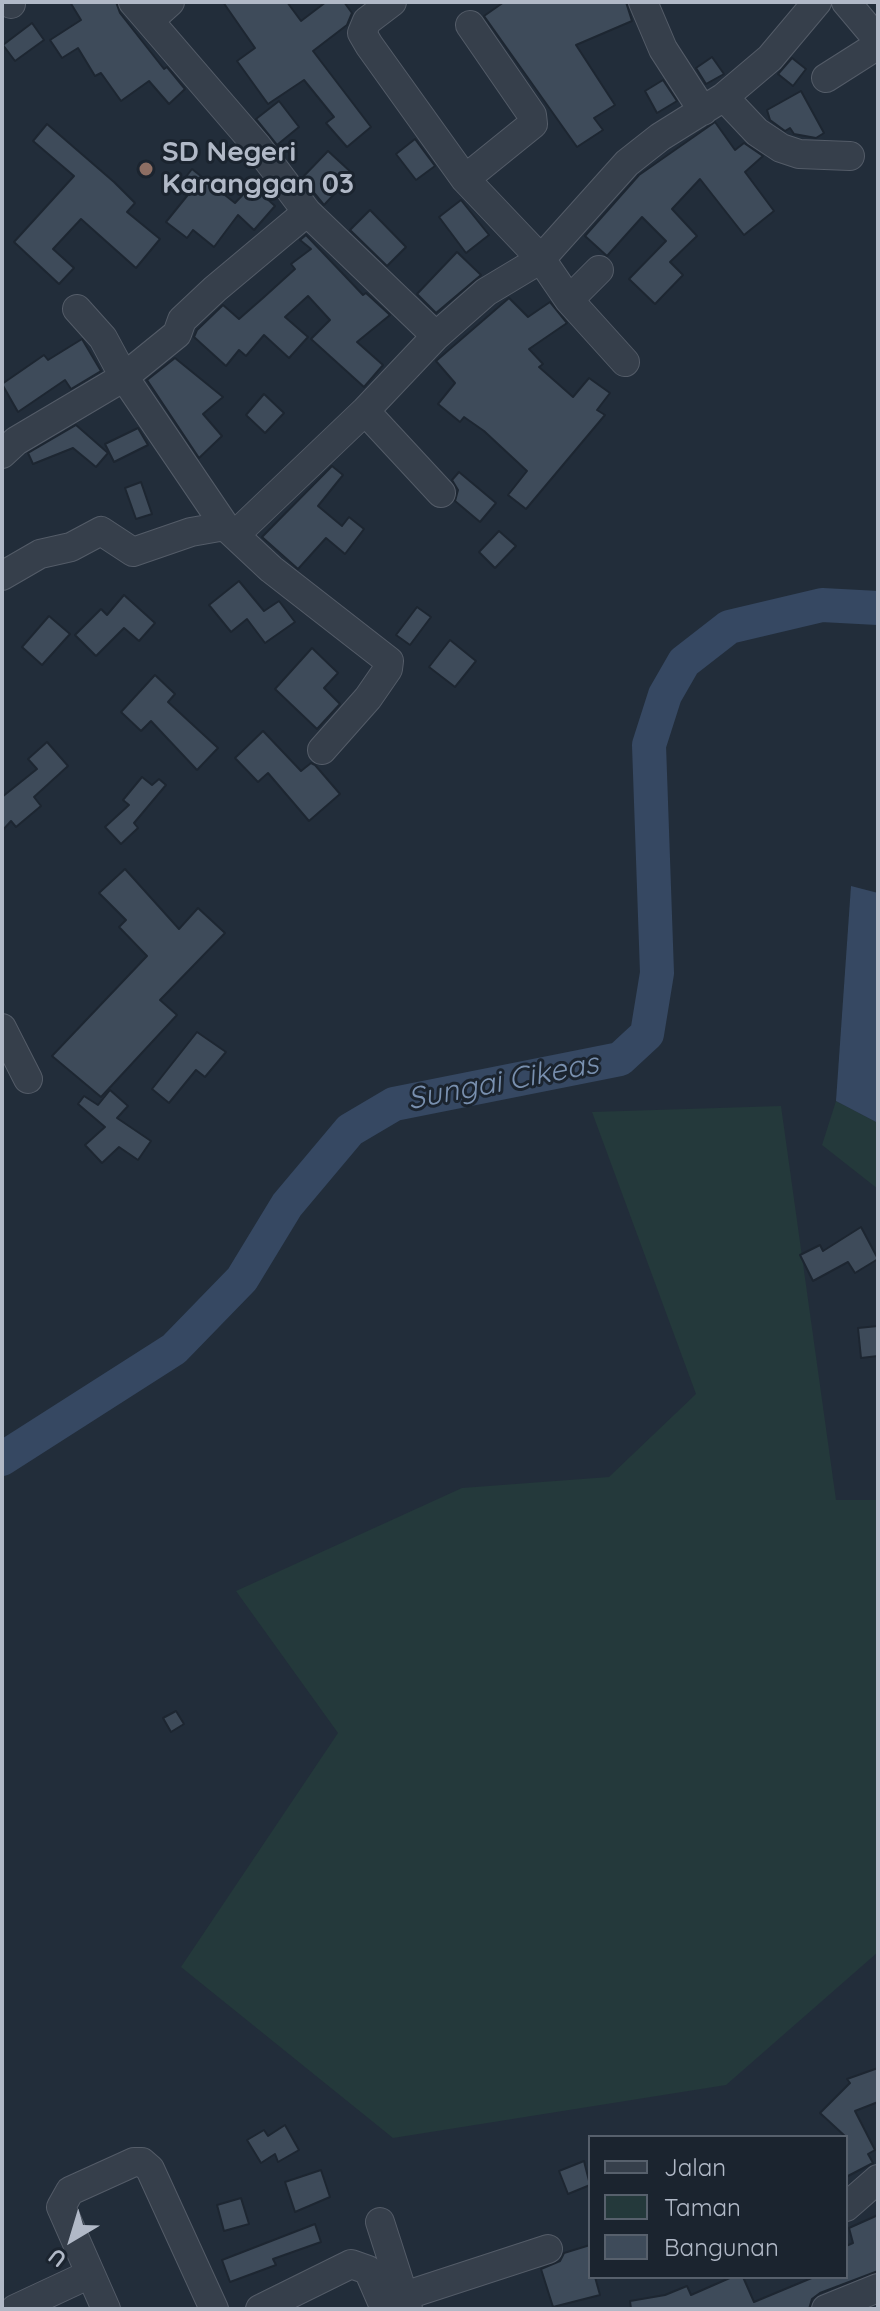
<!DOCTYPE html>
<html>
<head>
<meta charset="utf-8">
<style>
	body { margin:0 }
	#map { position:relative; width:880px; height:2311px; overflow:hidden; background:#222d3a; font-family:Quicksand,sans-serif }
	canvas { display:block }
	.frame { position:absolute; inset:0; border:4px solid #b1b9c7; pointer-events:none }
	.legend { position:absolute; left:588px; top:2135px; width:260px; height:144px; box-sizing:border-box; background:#1b242f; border:2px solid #57606c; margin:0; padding:10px 14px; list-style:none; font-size:24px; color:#b1b9c7 }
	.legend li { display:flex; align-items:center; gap:16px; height:40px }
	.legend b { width:40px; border:2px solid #57606c }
	.north { position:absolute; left:32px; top:2199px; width:80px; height:80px; -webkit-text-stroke:6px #1b242f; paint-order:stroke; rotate:218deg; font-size:22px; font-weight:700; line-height:32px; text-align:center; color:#b1b9c7 }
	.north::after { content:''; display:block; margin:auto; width:28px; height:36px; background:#b1b9c7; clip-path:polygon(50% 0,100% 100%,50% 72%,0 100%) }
</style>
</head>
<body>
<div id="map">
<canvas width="880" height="2311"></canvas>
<div class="frame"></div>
<ul class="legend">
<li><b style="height:10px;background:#363f4b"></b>Jalan</li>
<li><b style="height:22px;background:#24393b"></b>Taman</li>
<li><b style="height:22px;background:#3e4b5a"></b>Bangunan</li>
</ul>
<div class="north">U</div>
</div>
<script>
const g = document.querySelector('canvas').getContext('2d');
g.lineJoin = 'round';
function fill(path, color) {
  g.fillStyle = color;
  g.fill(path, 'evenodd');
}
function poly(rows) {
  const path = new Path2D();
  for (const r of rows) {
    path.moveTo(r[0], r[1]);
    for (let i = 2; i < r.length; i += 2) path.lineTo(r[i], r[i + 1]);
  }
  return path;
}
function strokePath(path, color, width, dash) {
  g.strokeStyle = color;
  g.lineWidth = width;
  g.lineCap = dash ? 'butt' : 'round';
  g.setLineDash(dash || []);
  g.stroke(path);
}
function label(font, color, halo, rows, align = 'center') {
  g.font = font + ' Quicksand,sans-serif';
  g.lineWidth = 6;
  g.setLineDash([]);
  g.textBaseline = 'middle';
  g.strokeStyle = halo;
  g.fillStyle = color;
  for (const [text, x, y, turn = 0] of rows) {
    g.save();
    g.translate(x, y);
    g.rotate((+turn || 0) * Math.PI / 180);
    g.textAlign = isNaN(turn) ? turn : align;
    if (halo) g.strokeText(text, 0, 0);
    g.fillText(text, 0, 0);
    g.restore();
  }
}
fill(poly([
	[836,1101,878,1123,878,1189,822,1145],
	[781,1106,836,1500,878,1500,878,1952,726,2085,393,2138,181,1967,338,1733,236,1591,462,1488,609,1477,696,1394,592,1112]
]), '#24393b');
fill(poly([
	[851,886,878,893,878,1123,836,1101]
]), '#364862');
strokePath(poly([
	[2,1459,174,1349,242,1279,287,1205,350,1130,394,1104,620,1059,647,1034,657,973,649,745,665,695,684,662,729,627,822,605,878,608]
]), '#364862', 34);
const building = poly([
	[70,2,116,2,120,13,164,69,167,67,185,89,169,104,149,81,121,101,101,73,95,76,78,48,62,58,50,40,81,20,70,2],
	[223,2,287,2,301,21,326,2,344,2,352,13,347,25,313,51,371,127,347,147,326,123,334,117,304,80,268,104,237,61,255,48,223,2],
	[504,2,626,2,632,21,576,45,615,105,594,118,603,130,577,147,484,16,504,2],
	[32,23,44,40,15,61,3,45,32,23],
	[712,57,724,74,706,84,696,68,712,57],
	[792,58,806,69,793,86,778,74,792,58],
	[663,80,677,101,657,113,645,91,663,80],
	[801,91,824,133,816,138,794,134,790,128,785,131,770,120,767,110,801,91],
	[279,101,299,127,277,145,256,119,279,101],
	[715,122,735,150,744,143,763,156,745,172,774,211,744,235,700,179,672,209,697,236,670,262,683,275,655,304,629,279,666,241,642,217,607,256,585,236,639,175,715,122],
	[47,124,114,182,135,203,127,212,160,239,136,268,81,219,53,249,74,268,59,284,14,242,74,176,33,141,47,124],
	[415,139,435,166,416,180,396,154,415,139],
	[328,151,353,174,324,205,302,178,328,151],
	[192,169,235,203,252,185,275,206,254,230,238,215,214,247,193,230,187,238,166,222,191,191,181,183,192,169],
	[461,200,489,235,466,253,439,217,461,200],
	[370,210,406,247,387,266,350,230,370,210],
	[306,235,363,295,366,293,390,315,357,342,383,365,364,387,311,339,330,320,308,296,285,317,308,337,289,358,264,335,246,356,239,350,226,366,194,337,197,330,223,305,239,319,263,298,295,269,291,264,311,249,300,240,306,235],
	[457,252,481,275,436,313,417,294,457,252],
	[509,298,528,317,550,302,567,323,529,349,543,364,539,367,573,397,589,378,610,393,597,410,605,415,526,509,508,495,527,471,484,431,464,417,460,422,438,404,455,383,436,361,509,298],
	[82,339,101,371,71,389,65,380,18,412,2,384,44,355,48,360,82,339],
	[175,358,223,397,203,414,222,436,199,458,147,380,175,358],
	[264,394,284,413,265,433,246,415,264,394],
	[76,425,108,453,96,467,73,448,33,464,28,453,76,425],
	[138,428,148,445,114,462,105,444,138,428],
	[332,466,343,475,318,506,342,526,349,517,364,529,345,554,326,538,298,569,262,537,332,466],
	[459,472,496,503,480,522,455,501,458,490,452,480,459,472],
	[141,482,152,514,136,519,125,488,141,482],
	[499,531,516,546,495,568,479,552,499,531],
	[239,581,264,611,279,601,295,622,265,643,247,619,231,632,209,605,239,581],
	[124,595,155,623,139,641,124,628,96,656,75,635,101,609,107,615,124,595],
	[417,607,431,617,410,645,396,635,417,607],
	[49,616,70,634,42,665,22,647,49,616],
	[450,640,476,661,455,687,429,667,450,640],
	[312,648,338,673,324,688,340,704,317,729,275,689,312,648],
	[155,675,175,694,168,702,218,748,197,770,151,721,141,731,121,712,155,675],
	[263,731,301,771,311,763,315,765,340,794,309,821,268,773,258,782,235,758,263,731],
	[47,742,68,766,34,797,41,806,16,827,11,821,2,831,2,797,37,769,28,759,47,742],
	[142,777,152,785,159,779,166,785,134,823,138,828,121,844,105,827,129,805,123,800,142,777],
	[125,869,179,929,198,908,225,933,160,1000,177,1015,101,1097,52,1056,147,956,119,927,126,920,99,893,125,869],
	[197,1032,226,1052,205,1077,196,1070,169,1103,152,1089,197,1032],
	[110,1090,128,1106,117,1118,151,1141,138,1160,119,1147,102,1163,85,1145,105,1127,78,1104,84,1096,98,1105,110,1090],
	[861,1227,878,1259,855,1273,848,1262,813,1281,800,1255,820,1245,823,1251,861,1227],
	[878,1326,878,1356,861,1358,858,1328,878,1326],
	[176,1711,184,1724,171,1732,163,1718,176,1711],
	[878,2068,878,2102,855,2111,875,2150,868,2154,873,2163,846,2177,846,2137,820,2113,850,2083,847,2079,878,2068],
	[285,2125,299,2150,278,2162,275,2154,261,2163,247,2140,264,2130,268,2136,285,2125],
	[584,2161,590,2185,568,2194,559,2171,584,2161],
	[321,2170,330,2197,295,2212,285,2182,321,2170],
	[241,2198,249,2224,224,2231,217,2205,241,2198],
	[878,2215,878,2271,820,2293,812,2299,809,2309,631,2309,630,2301,665,2295,687,2286,691,2295,732,2277,743,2277,754,2302,814,2277,846,2277,846,2246,853,2243,849,2228,878,2215],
	[315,2224,321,2242,273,2259,276,2265,230,2282,222,2260,315,2224],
	[590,2245,590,2277,595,2277,600,2295,553,2307,541,2269,560,2261,564,2253,590,2245]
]);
fill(building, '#3e4b5a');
strokePath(building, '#1d2631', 2);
const minor = poly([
	[9,2,11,4],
	[133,2,257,146,307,212,436,336],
	[392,2,367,21,362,33,369,45,465,179,541,259,569,300,625,362],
	[643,2,663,49,703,111],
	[846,2,878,40],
	[150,20,170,2],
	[826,78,878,45],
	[724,97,757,132,781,148,799,154,850,156],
	[465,179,533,124,532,115,470,25],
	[569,300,599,270],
	[77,309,103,338,124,377,225,526],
	[365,411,441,493],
	[2,454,16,441,124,377,177,334,182,320,215,289,307,212],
	[236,534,365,411,436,336,486,292,541,259,627,163,660,137,724,97,770,58,817,2],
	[2,576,40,554,71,547,101,531,133,552,191,532,225,526,271,569,389,661,388,669,368,698,322,750],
	[2,1028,28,1079],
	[846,2207,878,2179],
	[380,2222,408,2309],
	[404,2296,548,2249],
	[15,2309,90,2274],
	[106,2309,61,2207,70,2191,134,2162,142,2162,150,2169,214,2309],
	[260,2309,351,2264,368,2270,385,2309],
	[826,2309,878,2288]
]);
strokePath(minor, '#545c68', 30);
strokePath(minor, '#363f4b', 28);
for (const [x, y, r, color] of [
	[146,169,8,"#8d6e63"]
]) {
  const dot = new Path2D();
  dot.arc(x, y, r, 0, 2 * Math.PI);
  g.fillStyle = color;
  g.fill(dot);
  strokePath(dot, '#1b242f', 3);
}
label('bold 28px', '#b1b9c7', '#1b242f', [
	["SD Negeri",162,153],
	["Karanggan 03",162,185]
], 'left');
label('italic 30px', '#7990af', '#1b242f', [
	["Sungai Cikeas",503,1082,-11]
]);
</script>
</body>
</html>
